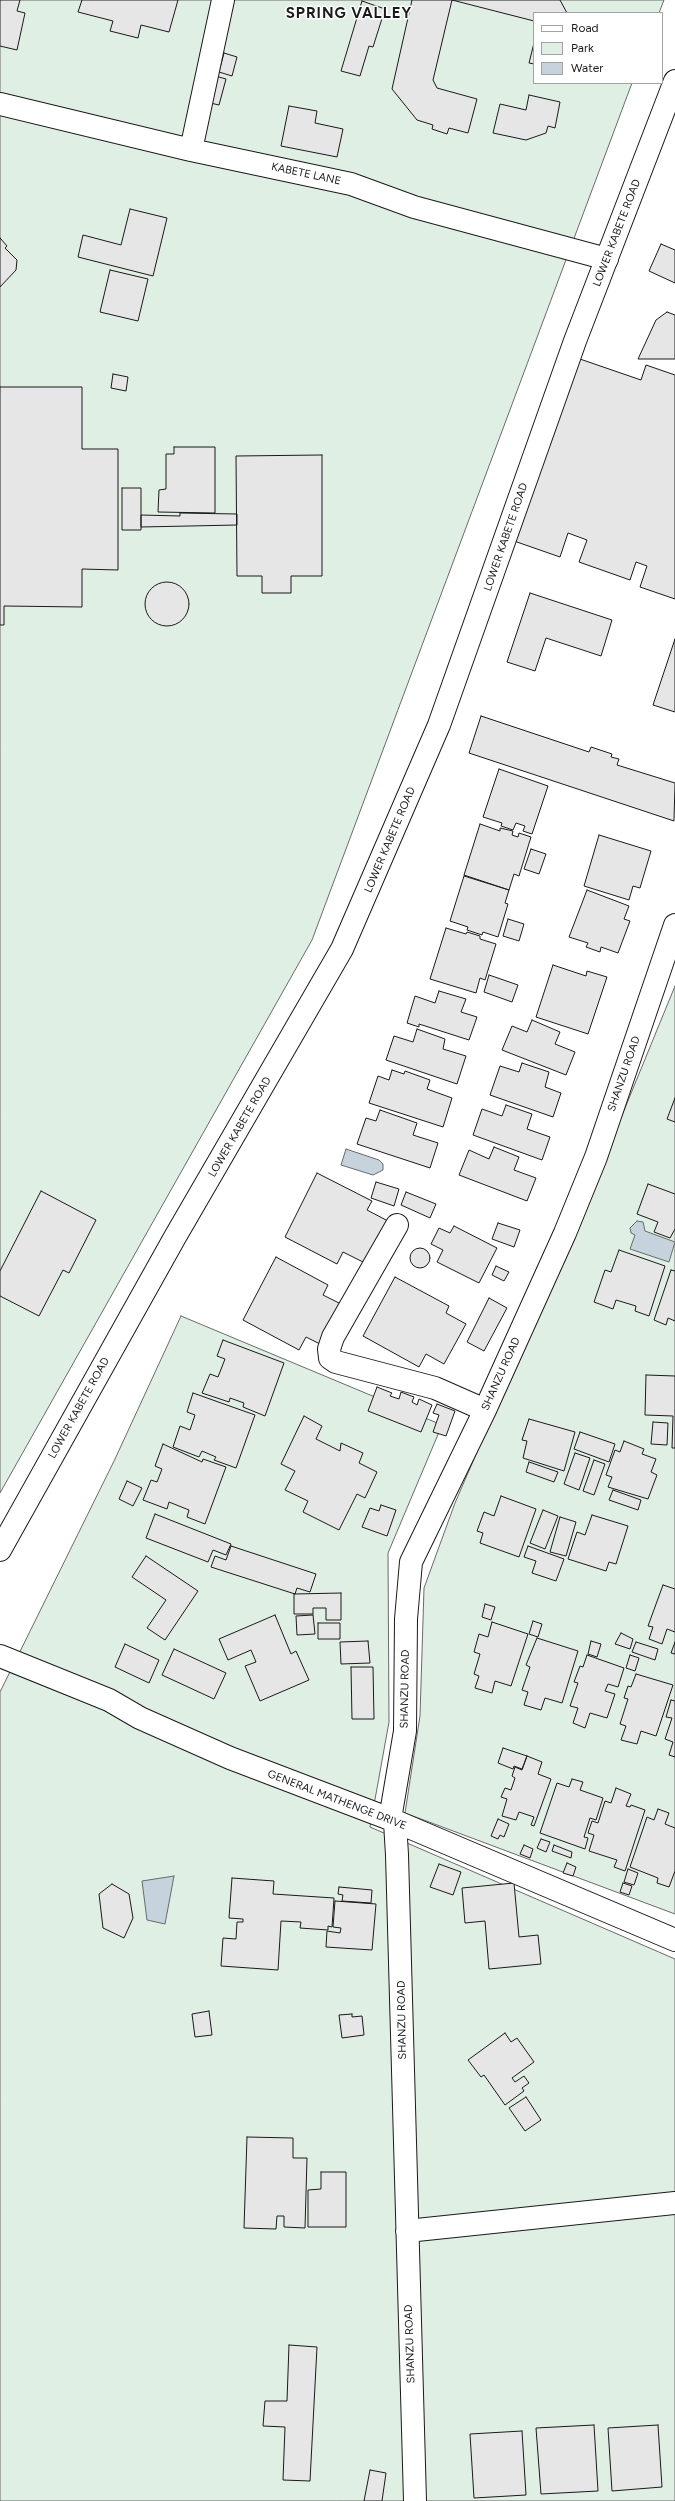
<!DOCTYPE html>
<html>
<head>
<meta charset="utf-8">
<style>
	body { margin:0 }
	#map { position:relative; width:675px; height:2501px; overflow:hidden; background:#fff; font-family:Figtree,sans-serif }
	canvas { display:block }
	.legend { position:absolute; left:533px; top:12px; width:130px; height:72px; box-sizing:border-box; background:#fff; border:1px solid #a3a3a3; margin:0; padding:5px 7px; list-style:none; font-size:12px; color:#1a1a1a }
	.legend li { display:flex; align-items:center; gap:8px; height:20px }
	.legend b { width:20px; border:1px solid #a3a3a3 }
</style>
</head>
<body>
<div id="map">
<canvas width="675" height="2501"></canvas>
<ul class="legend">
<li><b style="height:5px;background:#fff"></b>Road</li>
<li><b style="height:11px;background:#e0efe3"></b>Park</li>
<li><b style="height:11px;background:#c6d2dc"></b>Water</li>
</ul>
</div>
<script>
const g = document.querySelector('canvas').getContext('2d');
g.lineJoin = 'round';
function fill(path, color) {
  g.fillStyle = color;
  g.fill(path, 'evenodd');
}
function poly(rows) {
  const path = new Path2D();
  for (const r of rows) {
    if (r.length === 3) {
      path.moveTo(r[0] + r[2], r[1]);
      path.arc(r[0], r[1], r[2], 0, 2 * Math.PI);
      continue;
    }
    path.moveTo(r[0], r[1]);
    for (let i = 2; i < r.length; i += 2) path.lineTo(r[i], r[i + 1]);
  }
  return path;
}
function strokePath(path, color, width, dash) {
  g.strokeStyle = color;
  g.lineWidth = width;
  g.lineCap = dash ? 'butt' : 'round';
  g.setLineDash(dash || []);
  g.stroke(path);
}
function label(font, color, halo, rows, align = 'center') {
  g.font = font + ' Figtree,sans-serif';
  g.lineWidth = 3;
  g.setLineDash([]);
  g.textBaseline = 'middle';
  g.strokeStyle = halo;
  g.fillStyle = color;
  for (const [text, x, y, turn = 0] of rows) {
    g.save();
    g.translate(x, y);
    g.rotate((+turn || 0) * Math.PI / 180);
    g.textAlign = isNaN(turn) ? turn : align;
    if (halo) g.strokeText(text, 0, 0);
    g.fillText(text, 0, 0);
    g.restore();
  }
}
const green = poly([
	[0,0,664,0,659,13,534,13,534,83,632,83,312,940,0,1493,0,0],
	[675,986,675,1914,405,1813,420,1716,424,1588,455,1503,616,1130,675,986],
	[181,1316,442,1425,388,1553,389,1722,370,1827,675,1959,675,2501,0,2501,0,1692,115,1459,181,1316]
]);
fill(green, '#e0efe3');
strokePath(green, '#6a6a6a', 1);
const water = poly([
	[346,1149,379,1160,383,1164,383,1170,373,1175,341,1165,346,1149],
	[637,1221,643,1222,645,1231,675,1242,669,1262,630,1249,635,1235,631,1233,630,1228,637,1221],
	[174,1876,165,1924,147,1920,142,1881,174,1876]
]);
fill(water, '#c6d2dc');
strokePath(water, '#6a6a6a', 1);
const building = poly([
	[0,0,20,0,17,11,25,13,17,50,0,46,0,0],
	[82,0,178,0,169,32,141,25,138,38,110,31,113,21,78,12,82,0],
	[412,0,560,0,567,13,534,13,534,21,452,0,433,80,437,88,477,99,468,133,449,128,447,134,432,129,433,125,417,120,392,89,412,0],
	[362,1,385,9,373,47,369,46,360,76,341,71,362,1],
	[534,43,534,64,529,63,534,43],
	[224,53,237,57,232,76,219,72,224,53],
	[212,75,226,79,219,105,206,102,212,75],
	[529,95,560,102,555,128,548,126,546,133,526,140,493,133,500,104,526,110,529,95],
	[289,106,317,111,315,123,343,129,337,157,281,146,289,106],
	[130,209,167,218,153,276,78,257,83,235,121,245,130,209],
	[0,238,7,246,5,248,17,260,16,270,0,287,0,238],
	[661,244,675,250,675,283,649,271,661,244],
	[110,270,148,279,138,321,100,312,110,270],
	[667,312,675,315,675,359,638,359,656,320,667,312],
	[577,358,641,380,646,365,675,375,675,599,640,587,647,566,636,562,630,580,579,562,587,540,568,533,560,557,514,541,577,358],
	[113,374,128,377,126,391,111,388,113,374],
	[0,387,82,387,82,449,118,449,118,570,82,569,82,607,4,606,4,625,0,625,0,387],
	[174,447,215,447,215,513,158,512,159,490,166,489,166,454,174,454,174,447],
	[322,455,322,576,291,576,291,593,262,593,262,576,237,576,236,456,322,455],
	[122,488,141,488,141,530,122,530,122,488],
	[180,513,237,514,237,525,141,527,141,515,180,516,180,513],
	[167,604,22],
	[530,593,612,620,601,656,546,638,535,671,507,662,530,593],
	[675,639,675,712,653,705,675,639],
	[481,716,589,752,591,747,612,754,611,757,619,759,617,765,675,783,674,821,469,753,481,716],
	[499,769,548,786,532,834,523,831,525,826,516,823,513,830,501,826,502,823,483,817,499,769],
	[480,824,500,831,500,828,513,831,512,835,518,837,519,833,531,837,519,876,514,874,509,890,464,875,480,824],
	[599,835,651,851,640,888,633,886,629,900,584,886,599,835],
	[531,849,546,854,539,874,524,869,531,849],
	[464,876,509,890,505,903,508,904,498,937,483,932,482,935,467,930,468,927,450,921,464,876],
	[587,890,629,906,624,919,630,921,618,953,601,947,600,952,586,947,588,943,569,937,587,890],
	[508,919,524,924,519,941,503,936,508,919],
	[446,928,466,934,467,932,480,936,480,939,496,944,485,980,480,978,476,993,430,979,446,928],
	[553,965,586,976,587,971,607,977,588,1034,536,1017,553,965],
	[489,975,518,985,512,1002,484,992,489,975],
	[439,991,466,999,461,1012,477,1017,469,1040,419,1024,419,1027,407,1023,415,996,435,1003,439,991],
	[532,1020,560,1032,555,1044,575,1052,566,1075,502,1050,512,1026,527,1032,532,1020],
	[417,1029,445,1039,443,1049,466,1056,457,1084,386,1060,394,1036,413,1042,417,1029],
	[522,1063,549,1072,545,1087,561,1093,553,1117,490,1095,500,1066,519,1072,522,1063],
	[392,1070,404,1074,405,1071,430,1080,427,1089,452,1098,443,1127,369,1103,378,1076,389,1080,392,1070],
	[675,1098,675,1122,667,1119,675,1098],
	[506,1105,532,1114,527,1129,550,1137,542,1160,473,1135,482,1109,502,1116,506,1105],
	[380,1110,417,1123,413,1135,438,1143,430,1168,357,1144,366,1118,376,1121,380,1110],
	[494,1147,519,1157,514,1170,536,1178,527,1201,459,1175,469,1150,489,1159,494,1147],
	[317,1173,372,1201,367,1210,388,1221,367,1264,343,1252,337,1264,285,1237,317,1173],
	[376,1182,399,1189,394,1206,371,1198,376,1182],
	[648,1184,675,1194,675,1229,670,1238,654,1232,658,1222,637,1214,648,1184],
	[41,1191,96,1220,69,1273,63,1270,39,1316,0,1296,0,1271,41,1191],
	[406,1192,436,1204,430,1218,401,1205,406,1192],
	[498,1223,520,1230,514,1247,492,1239,498,1223],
	[454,1226,497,1248,479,1283,437,1262,443,1250,431,1244,439,1228,450,1233,454,1226],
	[420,1258,10],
	[619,1250,665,1266,649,1316,635,1311,636,1306,616,1300,613,1309,594,1302,605,1270,611,1272,619,1250],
	[276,1257,328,1285,323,1295,343,1305,322,1345,306,1337,299,1350,243,1320,276,1257],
	[496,1266,509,1272,504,1281,492,1275,496,1266],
	[671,1270,675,1271,675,1321,668,1318,666,1325,654,1320,671,1270],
	[395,1277,449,1306,446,1313,466,1324,444,1364,426,1354,419,1367,363,1336,395,1277],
	[489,1298,507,1308,484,1351,467,1342,489,1298],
	[223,1340,284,1363,265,1416,243,1407,244,1403,230,1398,229,1402,202,1393,210,1374,218,1377,225,1359,217,1356,223,1340],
	[646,1375,675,1376,675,1448,672,1448,673,1416,645,1415,646,1375],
	[377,1387,392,1393,390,1396,399,1399,401,1392,414,1397,412,1402,417,1405,419,1399,432,1405,421,1432,368,1411,377,1387],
	[193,1393,255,1415,236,1468,214,1460,216,1457,202,1451,199,1457,173,1447,180,1426,190,1430,195,1415,187,1412,193,1393],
	[437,1404,455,1411,446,1436,433,1432,439,1415,433,1413,437,1404],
	[304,1416,322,1426,316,1439,340,1451,341,1443,363,1453,359,1463,377,1472,365,1498,357,1494,339,1530,303,1512,308,1501,285,1490,295,1471,281,1464,304,1416],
	[529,1419,575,1432,564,1471,523,1458,527,1441,522,1440,529,1419],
	[653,1422,668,1423,667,1445,651,1444,653,1422],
	[580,1432,615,1444,609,1462,574,1449,580,1432],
	[624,1441,644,1449,642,1454,656,1459,651,1472,657,1475,648,1499,608,1487,612,1477,606,1475,615,1450,620,1452,624,1441],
	[163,1444,202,1462,203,1459,226,1467,205,1524,187,1517,189,1510,169,1502,167,1509,143,1500,151,1480,157,1482,162,1469,155,1466,163,1444],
	[575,1453,590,1458,579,1490,564,1484,575,1453],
	[594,1460,605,1464,594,1495,583,1491,594,1460],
	[529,1462,558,1472,554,1482,526,1472,529,1462],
	[127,1481,142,1488,133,1506,119,1499,127,1481],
	[613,1490,641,1500,638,1510,609,1500,613,1490],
	[501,1496,536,1509,519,1557,480,1543,483,1533,477,1531,484,1512,494,1516,501,1496],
	[381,1505,396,1510,387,1536,362,1527,370,1508,379,1511,381,1505],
	[543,1510,558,1516,545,1549,530,1543,543,1510],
	[155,1514,231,1544,226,1555,213,1550,208,1562,146,1538,155,1514],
	[592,1515,628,1526,616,1564,609,1562,606,1571,568,1559,577,1532,585,1535,592,1515],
	[560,1517,576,1522,566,1556,550,1552,560,1517],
	[231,1546,316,1574,310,1592,297,1588,295,1594,211,1567,215,1556,226,1560,231,1546],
	[528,1546,564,1559,556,1581,532,1573,536,1561,524,1557,528,1546],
	[146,1556,198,1591,165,1640,147,1628,166,1600,132,1577,146,1556],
	[663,1585,675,1589,675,1632,667,1629,662,1644,649,1639,653,1627,648,1626,663,1585],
	[341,1593,341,1620,326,1620,326,1608,313,1608,313,1614,294,1614,294,1594,341,1593],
	[485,1604,495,1607,491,1620,482,1617,485,1604],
	[275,1615,291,1654,296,1651,309,1680,260,1701,245,1666,256,1662,251,1650,228,1660,219,1639,275,1615],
	[313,1615,315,1634,297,1635,296,1616,313,1615],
	[533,1621,542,1624,538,1637,529,1634,533,1621],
	[492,1622,528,1634,511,1686,495,1681,492,1693,475,1688,479,1676,474,1674,480,1654,474,1652,479,1634,488,1637,492,1622],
	[318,1623,340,1623,340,1639,318,1639,318,1623],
	[621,1633,633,1639,630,1649,615,1644,621,1633],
	[537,1638,578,1651,562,1703,545,1698,541,1710,524,1705,528,1692,522,1690,530,1667,526,1665,537,1638],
	[368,1641,370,1663,341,1664,340,1642,368,1641],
	[591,1641,601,1644,597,1657,588,1654,591,1641],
	[636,1642,658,1649,655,1660,632,1652,636,1642],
	[675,1642,675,1654,671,1653,675,1642],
	[125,1644,159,1660,149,1683,115,1667,125,1644],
	[174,1649,226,1673,214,1699,162,1675,174,1649],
	[587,1655,624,1668,618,1687,608,1684,605,1691,615,1694,607,1718,590,1713,585,1728,573,1723,578,1708,570,1706,578,1683,574,1682,580,1666,583,1667,587,1655],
	[630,1655,639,1658,635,1671,626,1668,630,1655],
	[351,1667,373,1667,374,1719,352,1719,351,1667],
	[636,1674,673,1685,656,1736,641,1731,637,1744,621,1740,626,1726,620,1724,628,1699,624,1698,628,1686,631,1687,636,1674],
	[671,1700,675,1701,675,1757,669,1755,673,1742,665,1739,672,1718,666,1717,671,1700],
	[503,1748,527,1756,522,1769,514,1766,513,1769,498,1763,503,1748],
	[527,1756,542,1762,538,1774,551,1779,534,1826,531,1825,534,1817,519,1812,516,1820,502,1816,507,1799,501,1797,505,1788,511,1790,515,1778,512,1776,515,1767,522,1770,527,1756],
	[572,1779,583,1782,580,1790,603,1798,596,1820,590,1818,584,1837,588,1838,585,1849,540,1833,557,1783,569,1787,572,1779],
	[616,1788,631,1794,626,1806,630,1807,631,1805,645,1810,625,1871,614,1867,617,1860,589,1851,594,1835,588,1833,592,1821,598,1823,605,1801,611,1803,616,1788],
	[658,1809,669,1813,665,1824,675,1828,675,1871,669,1887,657,1883,658,1878,630,1867,647,1817,654,1820,658,1809],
	[498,1819,509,1824,504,1837,500,1835,498,1839,491,1836,498,1819],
	[541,1839,550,1842,546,1852,537,1848,541,1839],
	[524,1845,533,1849,530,1858,520,1854,524,1845],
	[554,1845,572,1852,571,1858,552,1851,554,1845],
	[567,1863,576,1867,573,1876,563,1873,567,1863],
	[439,1864,461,1872,453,1895,430,1887,439,1864],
	[628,1869,638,1873,634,1885,624,1882,628,1869],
	[232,1878,274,1881,273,1894,334,1898,332,1927,328,1926,328,1930,300,1928,301,1922,281,1921,278,1970,221,1966,223,1938,236,1939,237,1922,243,1922,243,1919,229,1918,232,1878],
	[514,1883,519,1937,538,1935,541,1964,489,1969,485,1921,465,1923,462,1888,514,1883],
	[623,1883,632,1886,629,1895,620,1892,623,1883],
	[112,1884,129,1894,133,1918,124,1938,103,1928,99,1894,112,1884],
	[339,1887,372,1890,371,1903,342,1901,343,1895,338,1894,339,1887],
	[335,1901,376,1904,372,1950,326,1947,327,1931,340,1933,341,1928,333,1927,335,1901],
	[209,2011,212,2035,195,2037,192,2014,209,2011],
	[352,2014,352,2017,362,2016,364,2035,342,2038,339,2015,352,2014],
	[505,2033,511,2042,517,2038,534,2062,512,2078,515,2082,524,2076,529,2083,522,2088,524,2091,505,2105,484,2075,481,2077,468,2060,505,2033],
	[526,2097,541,2120,525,2131,509,2108,526,2097],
	[247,2137,293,2138,293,2158,307,2158,305,2228,284,2227,284,2216,277,2216,276,2229,244,2228,247,2137],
	[321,2172,346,2172,346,2227,308,2227,308,2190,321,2189,321,2172],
	[289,2345,317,2347,310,2481,283,2480,285,2427,263,2426,265,2401,287,2401,289,2345],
	[594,2425,598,2491,541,2494,536,2428,594,2425],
	[658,2425,662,2487,612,2491,608,2428,658,2425],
	[522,2431,526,2495,474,2498,470,2434,522,2431],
	[370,2470,386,2473,382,2501,364,2501,370,2470]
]);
fill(building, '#e6e6e6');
strokePath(building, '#1a1a1a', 1);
const minor = poly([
	[0,104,191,150,351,184,414,207,607,259],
	[191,150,223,0],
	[397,1225,333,1337,329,1349,330,1358,336,1362,435,1388,485,1410],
	[0,1656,109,1700,140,1718,230,1758,390,1819,675,1940],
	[407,2231,675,2203],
	[415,2501,397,1855,395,1822,390,1819,405,1731,406,1619,411,1562,485,1410,565,1233,596,1157,675,925]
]);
const major = poly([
	[0,1550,175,1237,342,949,439,725,575,341,675,81]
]);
strokePath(minor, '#1a1a1a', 24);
strokePath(major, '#1a1a1a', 24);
strokePath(minor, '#fff', 22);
strokePath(major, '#fff', 22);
label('11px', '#1a1a1a', '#fff', [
	["KABETE LANE",306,174,12],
	["LOWER KABETE ROAD",617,233,-69],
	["LOWER KABETE ROAD",506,537,-71],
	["LOWER KABETE ROAD",390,840,-67],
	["SHANZU ROAD",624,1074,-71],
	["LOWER KABETE ROAD",240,1127,-60],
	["SHANZU ROAD",501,1374,-66],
	["LOWER KABETE ROAD",79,1408,-61],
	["SHANZU ROAD",405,1689,-89],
	["GENERAL MATHENGE DRIVE",337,1800,21],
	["SHANZU ROAD",402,2020,-91],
	["SHANZU ROAD",410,2344,-92]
]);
g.letterSpacing = '1px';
label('bold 15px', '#1a1a1a', '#fff', [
	["SPRING VALLEY",349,14]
]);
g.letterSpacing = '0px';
</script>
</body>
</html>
